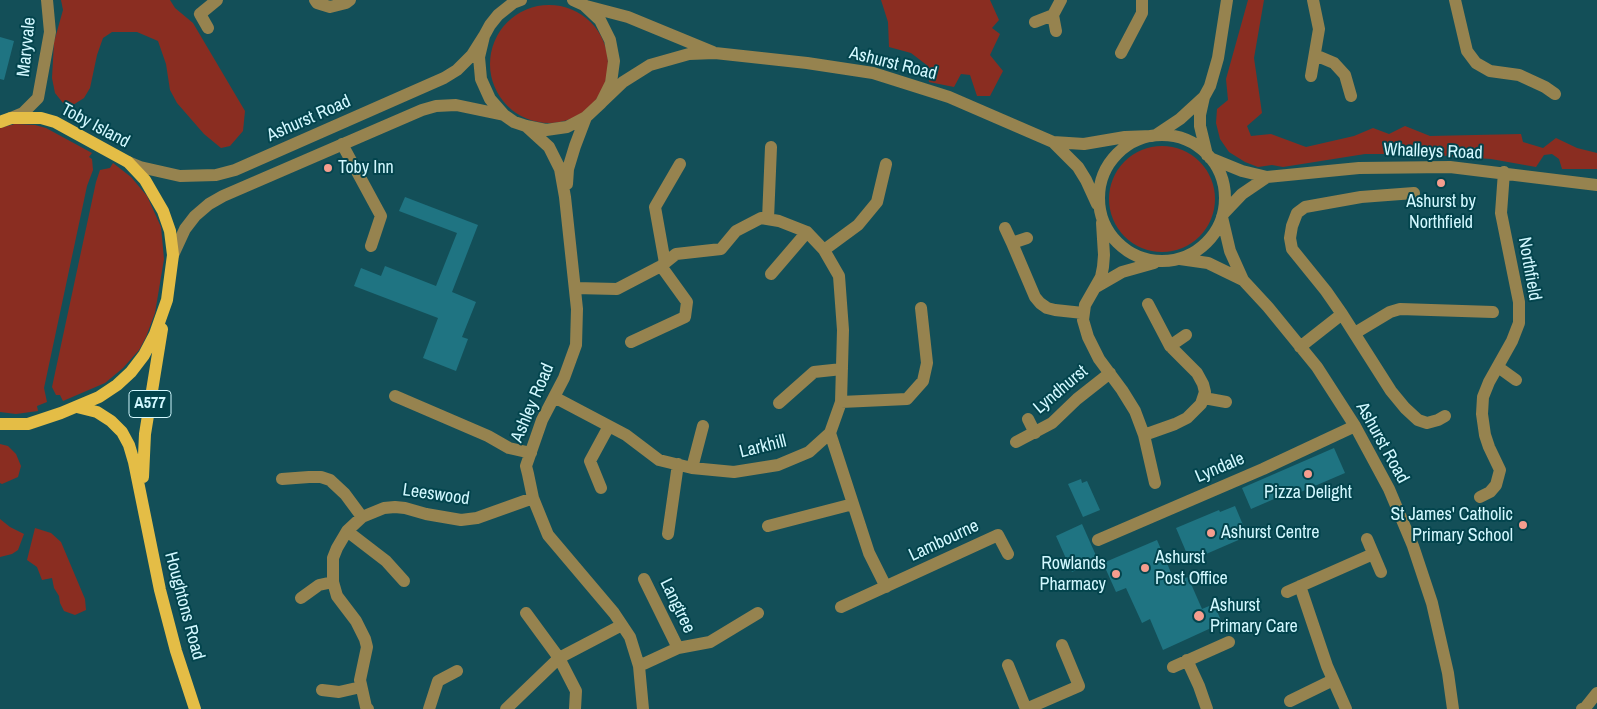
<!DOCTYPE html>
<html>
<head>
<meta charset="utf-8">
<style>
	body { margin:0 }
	canvas { display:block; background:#134f58 }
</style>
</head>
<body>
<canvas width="1597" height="709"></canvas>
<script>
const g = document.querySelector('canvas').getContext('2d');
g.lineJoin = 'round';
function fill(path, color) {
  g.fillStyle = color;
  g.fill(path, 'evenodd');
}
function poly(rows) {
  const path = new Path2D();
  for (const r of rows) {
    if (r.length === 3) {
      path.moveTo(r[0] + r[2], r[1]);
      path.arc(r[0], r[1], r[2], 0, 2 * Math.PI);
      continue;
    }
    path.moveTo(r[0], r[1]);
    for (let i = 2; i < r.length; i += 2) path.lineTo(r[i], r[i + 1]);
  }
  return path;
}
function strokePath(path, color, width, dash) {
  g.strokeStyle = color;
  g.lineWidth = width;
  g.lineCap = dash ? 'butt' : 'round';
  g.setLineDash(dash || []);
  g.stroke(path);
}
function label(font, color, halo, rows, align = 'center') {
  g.font = font + ' "Archivo Narrow",sans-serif';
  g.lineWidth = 4;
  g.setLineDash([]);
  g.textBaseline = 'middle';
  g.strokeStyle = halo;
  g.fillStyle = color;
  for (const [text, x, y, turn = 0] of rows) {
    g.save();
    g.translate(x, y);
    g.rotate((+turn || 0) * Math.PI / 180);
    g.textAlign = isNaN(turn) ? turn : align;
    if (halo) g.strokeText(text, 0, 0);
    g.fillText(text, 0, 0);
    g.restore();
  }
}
fill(poly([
	[61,0,170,0,175,8,193,23,245,111,243,131,230,146,221,148,204,134,177,103,170,90,166,64,158,41,137,32,112,32,103,38,97,55,90,88,84,98,73,105,63,103,55,93,52,78,54,42,63,10],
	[881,0,990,0,999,20,992,28,1000,34,990,55,1003,71,990,96,977,96,970,75,961,74,954,87,929,82,928,66,911,53,889,47,888,22],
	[1248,0,1264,0,1254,58,1262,113,1247,126,1251,136,1271,134,1306,147,1354,136,1373,128,1389,134,1405,126,1430,136,1521,134,1523,142,1543,148,1556,138,1577,148,1597,153,1597,169,1562,169,1559,159,1552,154,1544,155,1536,167,1491,159,1419,154,1365,154,1283,167,1272,165,1258,167,1245,162,1229,152,1220,139,1216,123,1217,109,1228,100,1226,79],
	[549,64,59],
	[15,124,35,125,46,128,92,153,89,157,92,159,93,170,87,186,44,388,47,402,37,406,38,411,16,414,0,412,0,128],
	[1162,199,53],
	[113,163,131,177,147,196,161,227,164,259,155,313,146,337,139,350,123,368,105,383,63,401,60,395,56,395,52,387,96,182,100,170,110,168],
	[0,444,8,446,16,454,21,466,18,477,2,484,0,483],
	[0,519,10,527,24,534,18,550,12,554,0,557],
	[35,528,51,533,61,542,85,599,86,610,75,615,64,611,60,603,59,596,54,588,52,578,42,580,37,567,27,560]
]), '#8a2d21');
fill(poly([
	[0,37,14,41,4,80,0,79],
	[405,197,478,225,452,292,476,302,462,337,468,339,456,371,423,358,438,318,354,286,361,268,381,276,385,266,436,286,457,233,399,211],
	[1334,448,1345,473,1282,500,1281,496,1251,509,1242,488],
	[1081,479,1082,483,1087,481,1100,510,1083,517,1068,484],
	[1235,506,1246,532,1241,534,1243,538,1190,561,1176,528,1219,510,1220,512],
	[1082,524,1098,560,1072,572,1056,536],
	[1157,540,1175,582,1188,577,1202,609,1214,604,1222,623,1163,650,1150,619,1142,623,1126,588,1116,592,1103,563]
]), '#1f7482');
strokePath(poly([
	[315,0,317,3,330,7,346,3,350,0],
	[521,0,513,3,498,15,490,25,484,36,479,57,481,79,490,99,504,115,514,122,526,126,546,130,567,127,586,117,601,103,611,83,614,61,610,40,600,20,584,5,573,0],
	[1455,0,1467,51,1476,63,1490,71,1519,75,1545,87,1555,94],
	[586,6,628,17,713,52],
	[1053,15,1061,0],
	[1035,22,1053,15,1056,31],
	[208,28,200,14,217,0],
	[1121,53,1142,13,1142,0],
	[1315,55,1334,63,1345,75,1351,96],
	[1311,76,1319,29,1313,0],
	[601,103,623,82,650,65,689,54,715,53,807,63,873,73,949,97,1053,142,1084,144,1125,137,1152,136],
	[11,118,23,113,38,98,50,32,47,0],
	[526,126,549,147,560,169,565,197,577,309,576,345,564,378,542,420,526,466,528,474,533,498,548,535,614,613,630,637,639,666,643,709],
	[1156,135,1180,119,1204,97],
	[1162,198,63],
	[1053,142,1078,167,1086,180,1097,204],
	[342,144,381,216,371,246],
	[1207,155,1200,126,1200,115,1204,97,1210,86,1218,58,1227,0],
	[1210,158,1242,171,1267,177,1359,168,1450,167,1597,185],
	[128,162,140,167,180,176,216,175,235,170,444,78,457,70,472,55,484,36],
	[567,184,568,169,575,146,586,117],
	[1223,214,1242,194,1267,177],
	[1222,217,1230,251,1243,280,1268,307,1317,367,1355,426,1389,489,1413,546,1432,603,1448,673,1453,709],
	[768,219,771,147],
	[1102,223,1104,255,1103,267,1101,277,1085,305,1083,320,1088,337,1099,359,1122,390,1135,411,1144,435,1155,483],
	[1005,228,1012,243,1027,238],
	[1012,243,1035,297,1040,303,1047,308,1055,310,1083,313],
	[824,250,858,225,877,202,886,164],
	[173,255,185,229,195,216,209,204,223,196,422,110,436,106,456,105,504,115],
	[1180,259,1208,263,1243,280],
	[665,263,655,207,680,164],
	[771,274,807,232],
	[1096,287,1122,272,1154,263],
	[1342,314,1326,291,1292,249,1290,238,1292,226,1297,213,1305,207,1361,197,1414,193],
	[1355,333,1390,312,1400,309,1493,312],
	[631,342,685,317,687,302,661,266],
	[1170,346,1186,335],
	[1300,347,1342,314,1391,391,1405,408,1418,420,1427,423,1438,420,1445,416],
	[1498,367,1516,380],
	[395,396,488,436,509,448,531,453],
	[554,397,626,435,659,460,692,468,734,472,778,465,809,452,830,433,841,402,843,330,839,276,824,250,807,232,779,221,761,218,736,231,721,249,676,254,661,266,617,289,575,288],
	[1204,398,1226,402],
	[841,402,907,399,923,381,927,363,921,308],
	[779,403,814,372,842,369],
	[1028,419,1035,433],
	[830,433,869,553,886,587],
	[1144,435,1175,424,1187,418,1201,404,1205,392,1203,384,1197,373,1170,346,1148,304],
	[1016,442,1052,423,1077,399,1110,373],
	[692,468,703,426],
	[282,479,309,477,321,477,330,480,345,494,362,517],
	[601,488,590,461,609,426],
	[1480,497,1490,492,1496,485,1500,470,1489,447,1485,435,1482,414,1483,397,1489,382,1512,341,1519,323,1519,302,1501,213,1504,172],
	[768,526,853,504],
	[347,531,386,561,404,581],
	[668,534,678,464],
	[1367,539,1381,572],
	[1098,540,1263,469,1355,426],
	[644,579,678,648],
	[1300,586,1327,666,1346,709],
	[1287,592,1373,554],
	[301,598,319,585,333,582],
	[841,607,998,535,1008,554],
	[526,613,559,658,576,691,575,709],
	[1187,660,1199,686,1207,709],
	[1008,665,1026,709,1079,686,1062,645],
	[639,666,678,648,710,642,758,613],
	[1173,667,1229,642],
	[322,690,339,692,361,687],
	[1290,701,1333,680],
	[368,709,366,707,360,680,367,647,365,639,356,621,337,596,333,582,333,558,337,548,347,531,362,517,384,508,395,507,405,508,426,514,461,520,477,518,533,498],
	[429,709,438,681,457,671],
	[506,709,559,658,622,625],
	[1582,709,1585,708,1597,693]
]), '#96834f', 12);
strokePath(poly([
	[0,122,11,118,41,118,55,122,128,162,145,180,163,211,170,231,173,255,167,300,155,334,144,355,131,372,117,385,99,397,61,413,28,424,0,424],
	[77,407,97,412,111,421,122,432,129,445,134,462,160,590,176,651,195,709],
	[143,477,145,434,162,329]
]), '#e4bd46', 12);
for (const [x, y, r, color] of [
	[328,168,5,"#f59d8e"],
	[1441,183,5,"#f59d8e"],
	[1308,474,5,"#f59d8e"],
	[1523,525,5,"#f59d8e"],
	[1211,533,5,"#f59d8e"],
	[1145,568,5,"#f59d8e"],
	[1116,574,5,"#f59d8e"],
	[1199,616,6,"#f59d8e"]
]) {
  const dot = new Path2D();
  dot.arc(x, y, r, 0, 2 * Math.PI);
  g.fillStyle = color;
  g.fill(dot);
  strokePath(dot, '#03444d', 2);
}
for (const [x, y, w] of [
	[150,404,42]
]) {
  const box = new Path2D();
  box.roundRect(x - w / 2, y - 13.5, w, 27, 4);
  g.fillStyle = '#03444d';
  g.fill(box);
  strokePath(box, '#d2f8ff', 1);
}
label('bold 16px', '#d2f8ff', null, [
	["A577",150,404]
]);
label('18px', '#d2f8ff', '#03444d', [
	["Maryvale",27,47,-84],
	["Ashurst Road",893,64,14],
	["Ashurst Road",309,119,-24],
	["Toby Island",95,126,28],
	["Whalleys Road",1433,152,2],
	["Northfield",1529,269,80],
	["Lyndhurst",1061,390,-40],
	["Ashley Road",533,403,-67],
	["Ashurst Road",1382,443,61],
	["Larkhill",763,447,-14],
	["Lyndale",1220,468,-23],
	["Leeswood",436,495,8],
	["Lambourne",944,541,-25],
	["Houghtons Road",184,606,75],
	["Langtree",677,606,64]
]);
label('18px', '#d2f8ff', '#03444d', [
	["Toby Inn",338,168],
	["Ashurst by",1441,202,"center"],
	["Northfield",1441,223,"center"],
	["Pizza Delight",1308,493,"center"],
	["St James' Catholic",1513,515,"right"],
	["Primary School",1513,536,"right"],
	["Ashurst Centre",1221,533],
	["Ashurst",1155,558],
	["Post Office",1155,579],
	["Rowlands",1106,564,"right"],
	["Pharmacy",1106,585,"right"],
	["Ashurst",1210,606],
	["Primary Care",1210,627]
], 'left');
</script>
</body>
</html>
